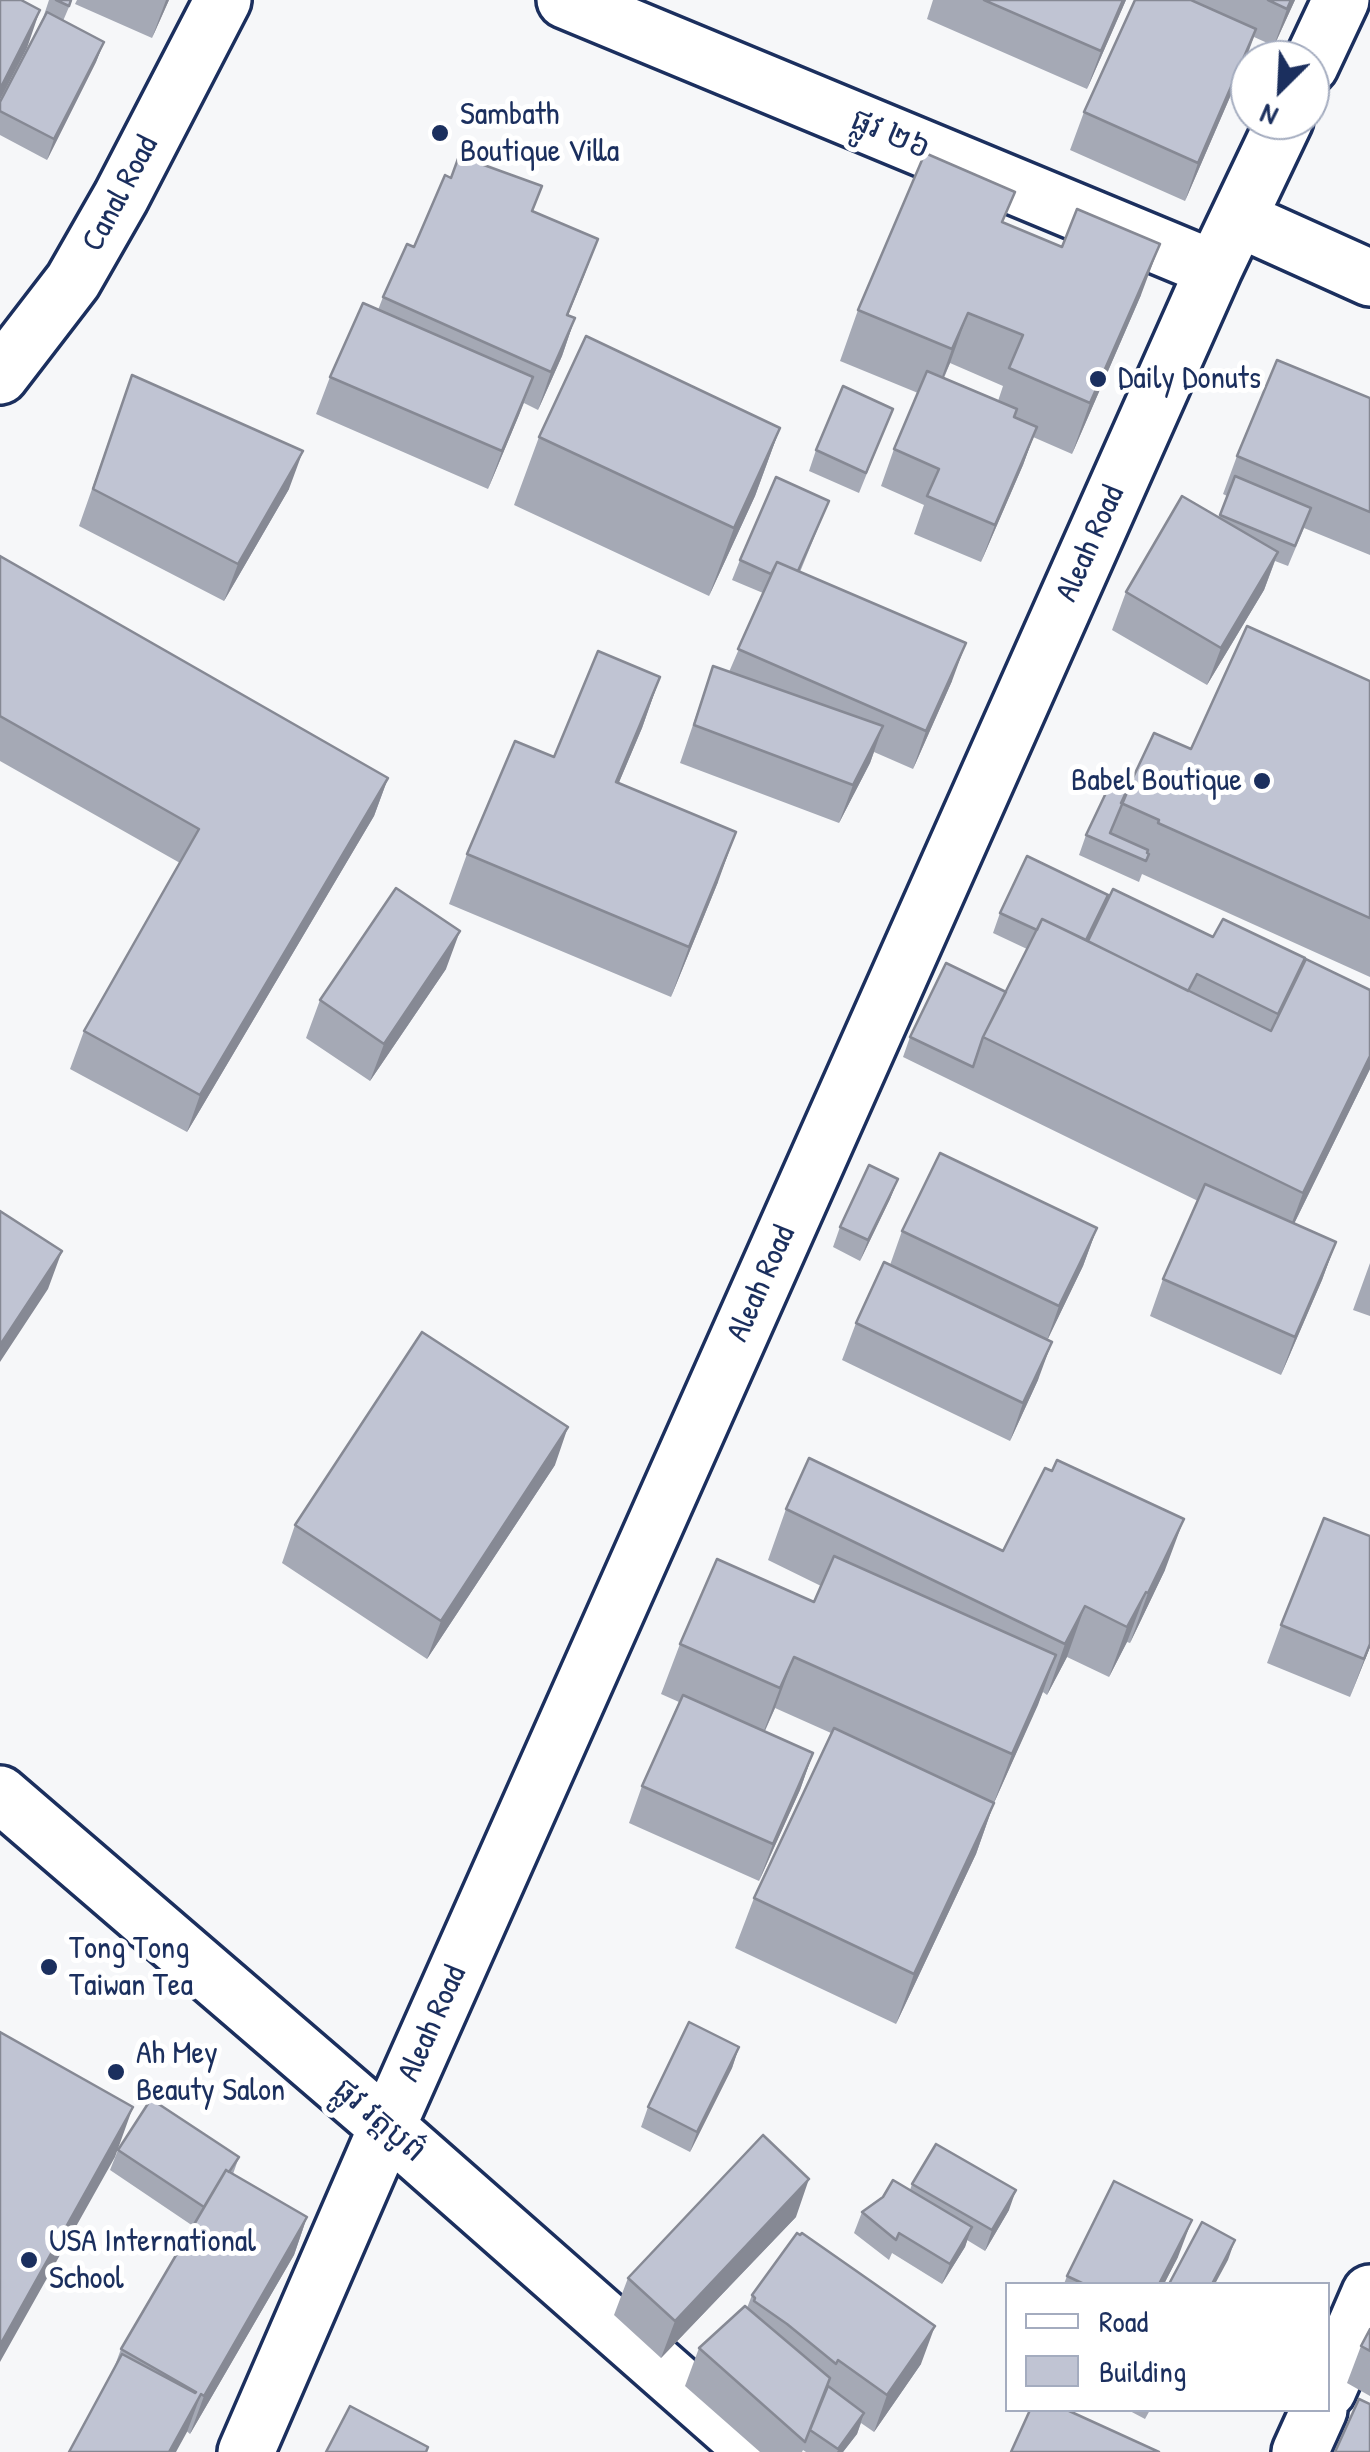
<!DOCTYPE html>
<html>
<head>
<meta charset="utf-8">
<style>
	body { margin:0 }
	#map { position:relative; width:1370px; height:2452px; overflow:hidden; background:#f6f7f9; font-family:"Patrick Hand",sans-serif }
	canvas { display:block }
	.legend { position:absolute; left:1005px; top:2282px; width:325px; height:130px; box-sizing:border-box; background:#fff; border:2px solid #a4acbf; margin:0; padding:12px 18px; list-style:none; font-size:30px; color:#1b2f5e }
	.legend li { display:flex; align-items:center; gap:20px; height:50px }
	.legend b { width:50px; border:2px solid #a4acbf }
	.north { position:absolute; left:1230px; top:40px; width:100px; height:100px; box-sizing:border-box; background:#fff; border:2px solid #a4acbf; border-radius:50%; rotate:204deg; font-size:28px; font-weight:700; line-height:40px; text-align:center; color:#1b2f5e }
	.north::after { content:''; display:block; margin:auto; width:35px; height:45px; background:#1b2f5e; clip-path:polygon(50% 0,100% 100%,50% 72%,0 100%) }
</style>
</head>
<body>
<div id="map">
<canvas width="1370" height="2452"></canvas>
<ul class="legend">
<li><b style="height:12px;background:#fff"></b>Road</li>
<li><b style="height:28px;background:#c0c4d3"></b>Building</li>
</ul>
<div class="north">N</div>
</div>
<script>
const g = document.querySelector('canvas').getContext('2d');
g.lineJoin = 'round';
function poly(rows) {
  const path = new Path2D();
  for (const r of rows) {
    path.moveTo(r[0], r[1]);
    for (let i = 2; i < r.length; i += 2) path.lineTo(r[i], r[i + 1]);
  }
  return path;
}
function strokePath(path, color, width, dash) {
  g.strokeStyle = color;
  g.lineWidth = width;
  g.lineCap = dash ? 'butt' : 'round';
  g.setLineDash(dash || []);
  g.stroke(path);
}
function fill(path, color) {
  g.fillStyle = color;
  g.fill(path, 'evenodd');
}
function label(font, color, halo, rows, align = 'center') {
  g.font = font + ' "Patrick Hand","Noto Sans Khmer",sans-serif';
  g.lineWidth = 10;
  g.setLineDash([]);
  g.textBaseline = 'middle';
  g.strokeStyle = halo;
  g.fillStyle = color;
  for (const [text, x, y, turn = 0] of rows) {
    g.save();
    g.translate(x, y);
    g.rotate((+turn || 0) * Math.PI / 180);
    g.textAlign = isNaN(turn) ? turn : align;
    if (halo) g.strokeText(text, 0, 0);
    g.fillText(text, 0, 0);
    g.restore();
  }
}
const street = poly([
	[565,0,1214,269],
	[1310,66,1341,0],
	[1239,219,1370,278],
	[0,376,73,281,121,197,223,0],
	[0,1794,387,2127,756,2452],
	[1328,2390,1370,2293],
	[246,2452,387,2127,1214,269,1285,120],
	[1300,2452,1319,2410]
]);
strokePath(street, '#1b2f5e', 62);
strokePath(street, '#fff', 55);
fill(poly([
	[49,0,72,0,63,21,104,42,96,62,47,160,0,135,0,102,43,18],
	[77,0,169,0,152,38,75,4],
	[933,0,1126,0,1087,89,927,19],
	[1135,0,1295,0,1274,46,1254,37,1243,67,1185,201,1070,150,1084,112],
	[533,212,598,239,568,315,575,318,562,356,538,410,524,403,488,489,316,414,330,377,378,310,383,297,414,247],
	[1004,223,1141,295,1072,454,1033,437,1023,465,981,562,914,534,924,505,881,486,894,449,918,393,840,361,858,310],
	[950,363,1003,386,998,401,944,378],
	[132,375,289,489,224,601,79,526],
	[1370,398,1370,555,1304,528,1288,566,1275,561,1264,590,1207,685,1112,630,1126,592,1219,518,1227,496,1223,494,1237,456],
	[893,409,859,493,809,471,816,450],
	[780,428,755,496,709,596,514,505,539,437],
	[829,501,800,572,952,681,913,769,874,752,870,763,839,823,680,763,713,666,729,672,763,593,732,580,740,560],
	[0,556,388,778,374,816,187,1132,70,1069,84,1031,180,863,0,761],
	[660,677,642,728,619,782,718,882,671,997,449,904,467,854,554,757],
	[1370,681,1370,977,1142,874,1139,882,1079,855,1086,835,1131,783,1191,749],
	[1108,895,1100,915,1213,937,1299,974,1370,990,1370,1069,1294,1224,1336,1242,1322,1280,1281,1375,1150,1316,1163,1279,1198,1201,903,1057,910,1037,1006,992,1027,949,993,933,1000,913],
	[446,969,370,1081,306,1038,320,1000],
	[898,1179,890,1199,860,1261,833,1247,840,1227],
	[1097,1228,1083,1266,1047,1340,1038,1380,1010,1441,842,1360,856,1323,890,1265,902,1231],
	[1370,1263,1370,1316,1353,1310],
	[555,1465,427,1659,282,1563,295,1525],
	[786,1509,1003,1551,1165,1570,1130,1643,1127,1642,1109,1677,1067,1657,1047,1695,1043,1692,994,1803,976,1854,896,2024,735,1948,754,1898,831,1733,775,1708,765,1731,813,1753,800,1790,759,1881,629,1823,642,1786,679,1702,661,1694,680,1644,814,1602,821,1586,768,1560],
	[1370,1536,1370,1647,1350,1697,1267,1663,1281,1625],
	[739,2047,732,2068,690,2152,641,2127,648,2107],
	[118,2150,239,2157,233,2174,307,2217,294,2255,190,2434,114,2368,121,2349,193,2226,110,2170],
	[912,2184,1009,2210,985,2251,967,2240,965,2247,942,2284,892,2253,889,2260,854,2233,862,2212,910,2190],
	[796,2217,661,2358,614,2315,628,2278],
	[1178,2257,1164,2284,1064,2284,1067,2276],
	[752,2295,921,2364,874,2432,861,2423,857,2434,843,2452,806,2452,803,2450,802,2452,760,2452,685,2386,699,2348,747,2308],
	[1370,2329,1370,2396,1347,2383,1361,2346],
	[1128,2410,1150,2410,1145,2419]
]), '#a5a9b5');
fill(poly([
	[166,0,169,0,152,38],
	[1123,0,1126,0,1087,89,1101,51],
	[1291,0,1295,0,1274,46,1287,9],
	[40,10,27,48,0,100,0,89],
	[1256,29,1243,67,1185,201,1198,163],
	[104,42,96,62,47,160,54,139],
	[598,239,584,276,553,352,567,315],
	[1160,244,1141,295,1072,454,1090,403],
	[968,313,950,363,934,399,952,349],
	[575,318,562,356,538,410,551,372],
	[533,377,519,415,488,489,502,451],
	[1037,427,1023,465,981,562,995,525],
	[780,428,755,496,709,596,734,528],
	[303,451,289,489,224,601,238,564],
	[1278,552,1264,590,1207,685,1221,648],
	[966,643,952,681,913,769,926,731],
	[660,677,642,728,598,832,616,782],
	[883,726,870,763,839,823,853,785],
	[388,778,374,816,187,1132,200,1095],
	[736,832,718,882,671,997,689,947],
	[460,931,446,969,370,1081,384,1044],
	[1370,1056,1370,1069,1284,1244,1303,1193],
	[898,1179,890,1199,860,1261,868,1240],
	[1097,1228,1083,1266,1046,1343,1059,1306],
	[1336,1242,1322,1280,1281,1375,1295,1337],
	[62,1251,48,1289,0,1362,0,1345],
	[1052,1342,1038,1380,1010,1441,1023,1403],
	[568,1427,555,1465,427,1659,441,1621],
	[1184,1519,1165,1570,1130,1643,1148,1593],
	[1146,1592,1127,1642,1109,1677,1127,1627],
	[1085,1606,1067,1657,1047,1695,1065,1644],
	[1370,1644,1370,1647,1350,1697],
	[1056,1655,1038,1705,993,1805,1012,1754],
	[794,1657,775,1708,761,1739,780,1688],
	[813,1753,800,1790,759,1881,773,1844],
	[994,1803,976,1854,896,2024,914,1974],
	[739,2047,732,2068,690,2152,697,2132],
	[133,2107,115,2157,0,2362,0,2345],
	[809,2179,796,2217,661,2358,675,2321],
	[1016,2190,1009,2210,985,2251,992,2230],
	[307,2217,294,2255,190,2434,204,2396],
	[1192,2220,1178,2257,1164,2284,1159,2284],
	[972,2227,965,2247,942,2284,950,2264],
	[1235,2240,1228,2260,1215,2284,1212,2284],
	[935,2326,921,2364,874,2432,887,2395],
	[201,2394,187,2432,176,2452,169,2452],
	[864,2413,857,2434,843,2452,837,2452]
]), '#868994');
const building = poly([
	[0,0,21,0,40,10,0,89,0,0],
	[56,0,71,0,69,6,56,0],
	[984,0,1123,0,1101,51,984,0],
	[1135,0,1191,0,1256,29,1198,163,1084,112,1135,0],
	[1268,0,1291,0,1287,9,1268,0],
	[47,12,104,42,54,139,0,111,0,102,47,12],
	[925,153,1015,192,1002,222,1062,247,1077,209,1160,244,1090,403,1009,368,1023,335,968,313,952,349,858,310,925,153],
	[459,156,542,186,532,211,598,239,567,315,575,318,551,372,383,297,407,244,414,247,445,175,451,178,459,156],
	[363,303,533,377,502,451,330,377,363,303],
	[586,336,780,428,734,528,539,437,586,336],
	[1277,360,1370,398,1370,512,1237,456,1277,360],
	[927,371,1017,409,1014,417,1037,427,995,525,927,496,939,469,894,449,927,371],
	[132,375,303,451,238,564,93,489,132,375],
	[843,386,893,409,866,473,816,450,843,386],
	[1235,476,1311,508,1295,546,1220,515,1235,476],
	[776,477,829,501,798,571,777,562,771,574,740,560,776,477],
	[1182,496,1278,552,1221,648,1126,592,1182,496],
	[0,556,388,778,200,1095,84,1031,199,829,0,716,0,556],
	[777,562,966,643,926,731,738,649,777,562],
	[1247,626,1370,681,1370,918,1158,823,1159,820,1121,803,1154,733,1191,749,1247,626],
	[598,651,660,677,616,782,736,832,689,947,467,854,515,741,554,757,598,651],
	[713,666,883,726,853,785,694,725,713,666],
	[1114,776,1131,783,1110,833,1148,850,1147,853,1149,854,1146,861,1086,835,1114,776],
	[1027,856,1108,895,1086,940,1042,919,1037,930,1000,913,1027,856],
	[396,888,460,931,384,1044,320,1000,396,888],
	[1113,889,1213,937,1223,919,1305,958,1278,1014,1197,974,1188,991,1088,941,1113,889],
	[1042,919,1271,1031,1306,959,1370,990,1370,1056,1303,1193,983,1037,1042,919],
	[946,963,1006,992,983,1037,973,1067,910,1037,946,963],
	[940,1153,1097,1228,1059,1306,902,1231,940,1153],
	[869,1165,898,1179,868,1240,840,1227,869,1165],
	[1205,1184,1336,1242,1295,1337,1163,1279,1205,1184],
	[0,1211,62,1251,0,1345,0,1211],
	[884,1262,1052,1342,1023,1403,856,1323,884,1262],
	[422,1332,568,1427,441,1621,295,1525,422,1332],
	[809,1458,1003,1551,1045,1468,1052,1471,1057,1460,1184,1519,1148,1593,1146,1592,1127,1627,1085,1606,1065,1644,786,1509,809,1458],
	[1324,1518,1370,1536,1370,1644,1364,1659,1281,1625,1324,1518],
	[834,1556,1056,1655,1012,1754,794,1657,780,1688,680,1644,717,1559,814,1602,834,1556],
	[683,1695,813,1753,773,1844,642,1786,683,1695],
	[834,1728,994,1803,914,1974,754,1898,834,1728],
	[689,2022,739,2047,697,2132,648,2107,689,2022],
	[0,2032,133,2107,0,2345,0,2032],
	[151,2099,239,2157,229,2172,226,2170,204,2207,118,2150,151,2099],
	[763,2135,809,2179,675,2321,628,2278,763,2135],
	[936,2144,1016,2190,992,2230,912,2184,936,2144],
	[226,2170,307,2217,204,2396,201,2394,169,2452,69,2452,122,2354,195,2393,196,2392,121,2349,226,2170],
	[893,2180,972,2227,950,2264,899,2233,896,2240,862,2212,883,2197,893,2180],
	[1114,2181,1192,2220,1159,2284,1084,2284,1067,2276,1114,2181],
	[1202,2222,1235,2240,1212,2284,1169,2284,1202,2222],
	[797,2233,800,2235,802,2233,935,2326,887,2395,838,2360,836,2364,787,2324,754,2301,755,2298,752,2295,797,2233],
	[745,2306,830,2378,805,2442,699,2348,745,2306],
	[1370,2329,1370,2351,1361,2346,1370,2329],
	[828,2386,864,2413,838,2449,810,2430,828,2386],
	[1359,2399,1370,2404,1370,2452,1335,2452,1359,2399],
	[350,2406,428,2447,426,2452,326,2452,350,2406],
	[1030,2410,1067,2410,1159,2452,1011,2452,1030,2410]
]);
fill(building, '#c0c4d3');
strokePath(building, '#868994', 2.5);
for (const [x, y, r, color] of [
	[440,133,10,"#1b2f5e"],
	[1098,379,10,"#1b2f5e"],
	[1262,781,10,"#1b2f5e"],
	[49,1967,10,"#1b2f5e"],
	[116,2072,10,"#1b2f5e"],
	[29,2260,10,"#1b2f5e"]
]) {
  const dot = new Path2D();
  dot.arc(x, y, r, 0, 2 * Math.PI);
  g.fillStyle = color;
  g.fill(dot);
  strokePath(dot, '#fff', 4);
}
label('32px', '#1b2f5e', '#fff', [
	["Sambath",460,115],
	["Boutique Villa",460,152],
	["Daily Donuts",1118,379],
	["Babel Boutique",1242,781,"right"],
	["Tong Tong",69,1949],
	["Taiwan Tea",69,1986],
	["Ah Mey",136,2054],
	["Beauty Salon",136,2091],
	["USA International",49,2242],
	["School",49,2279]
], 'left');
label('32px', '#1b2f5e', '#fff', [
	["ផ្លូវ ២៦",890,135,23],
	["Canal Road",121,194,-62],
	["Aleah Road",1091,544,-66],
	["Aleah Road",762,1284,-66],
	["Aleah Road",433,2024,-66],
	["ផ្លូវ វត្តបូព៌",379,2121,41]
]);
</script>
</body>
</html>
